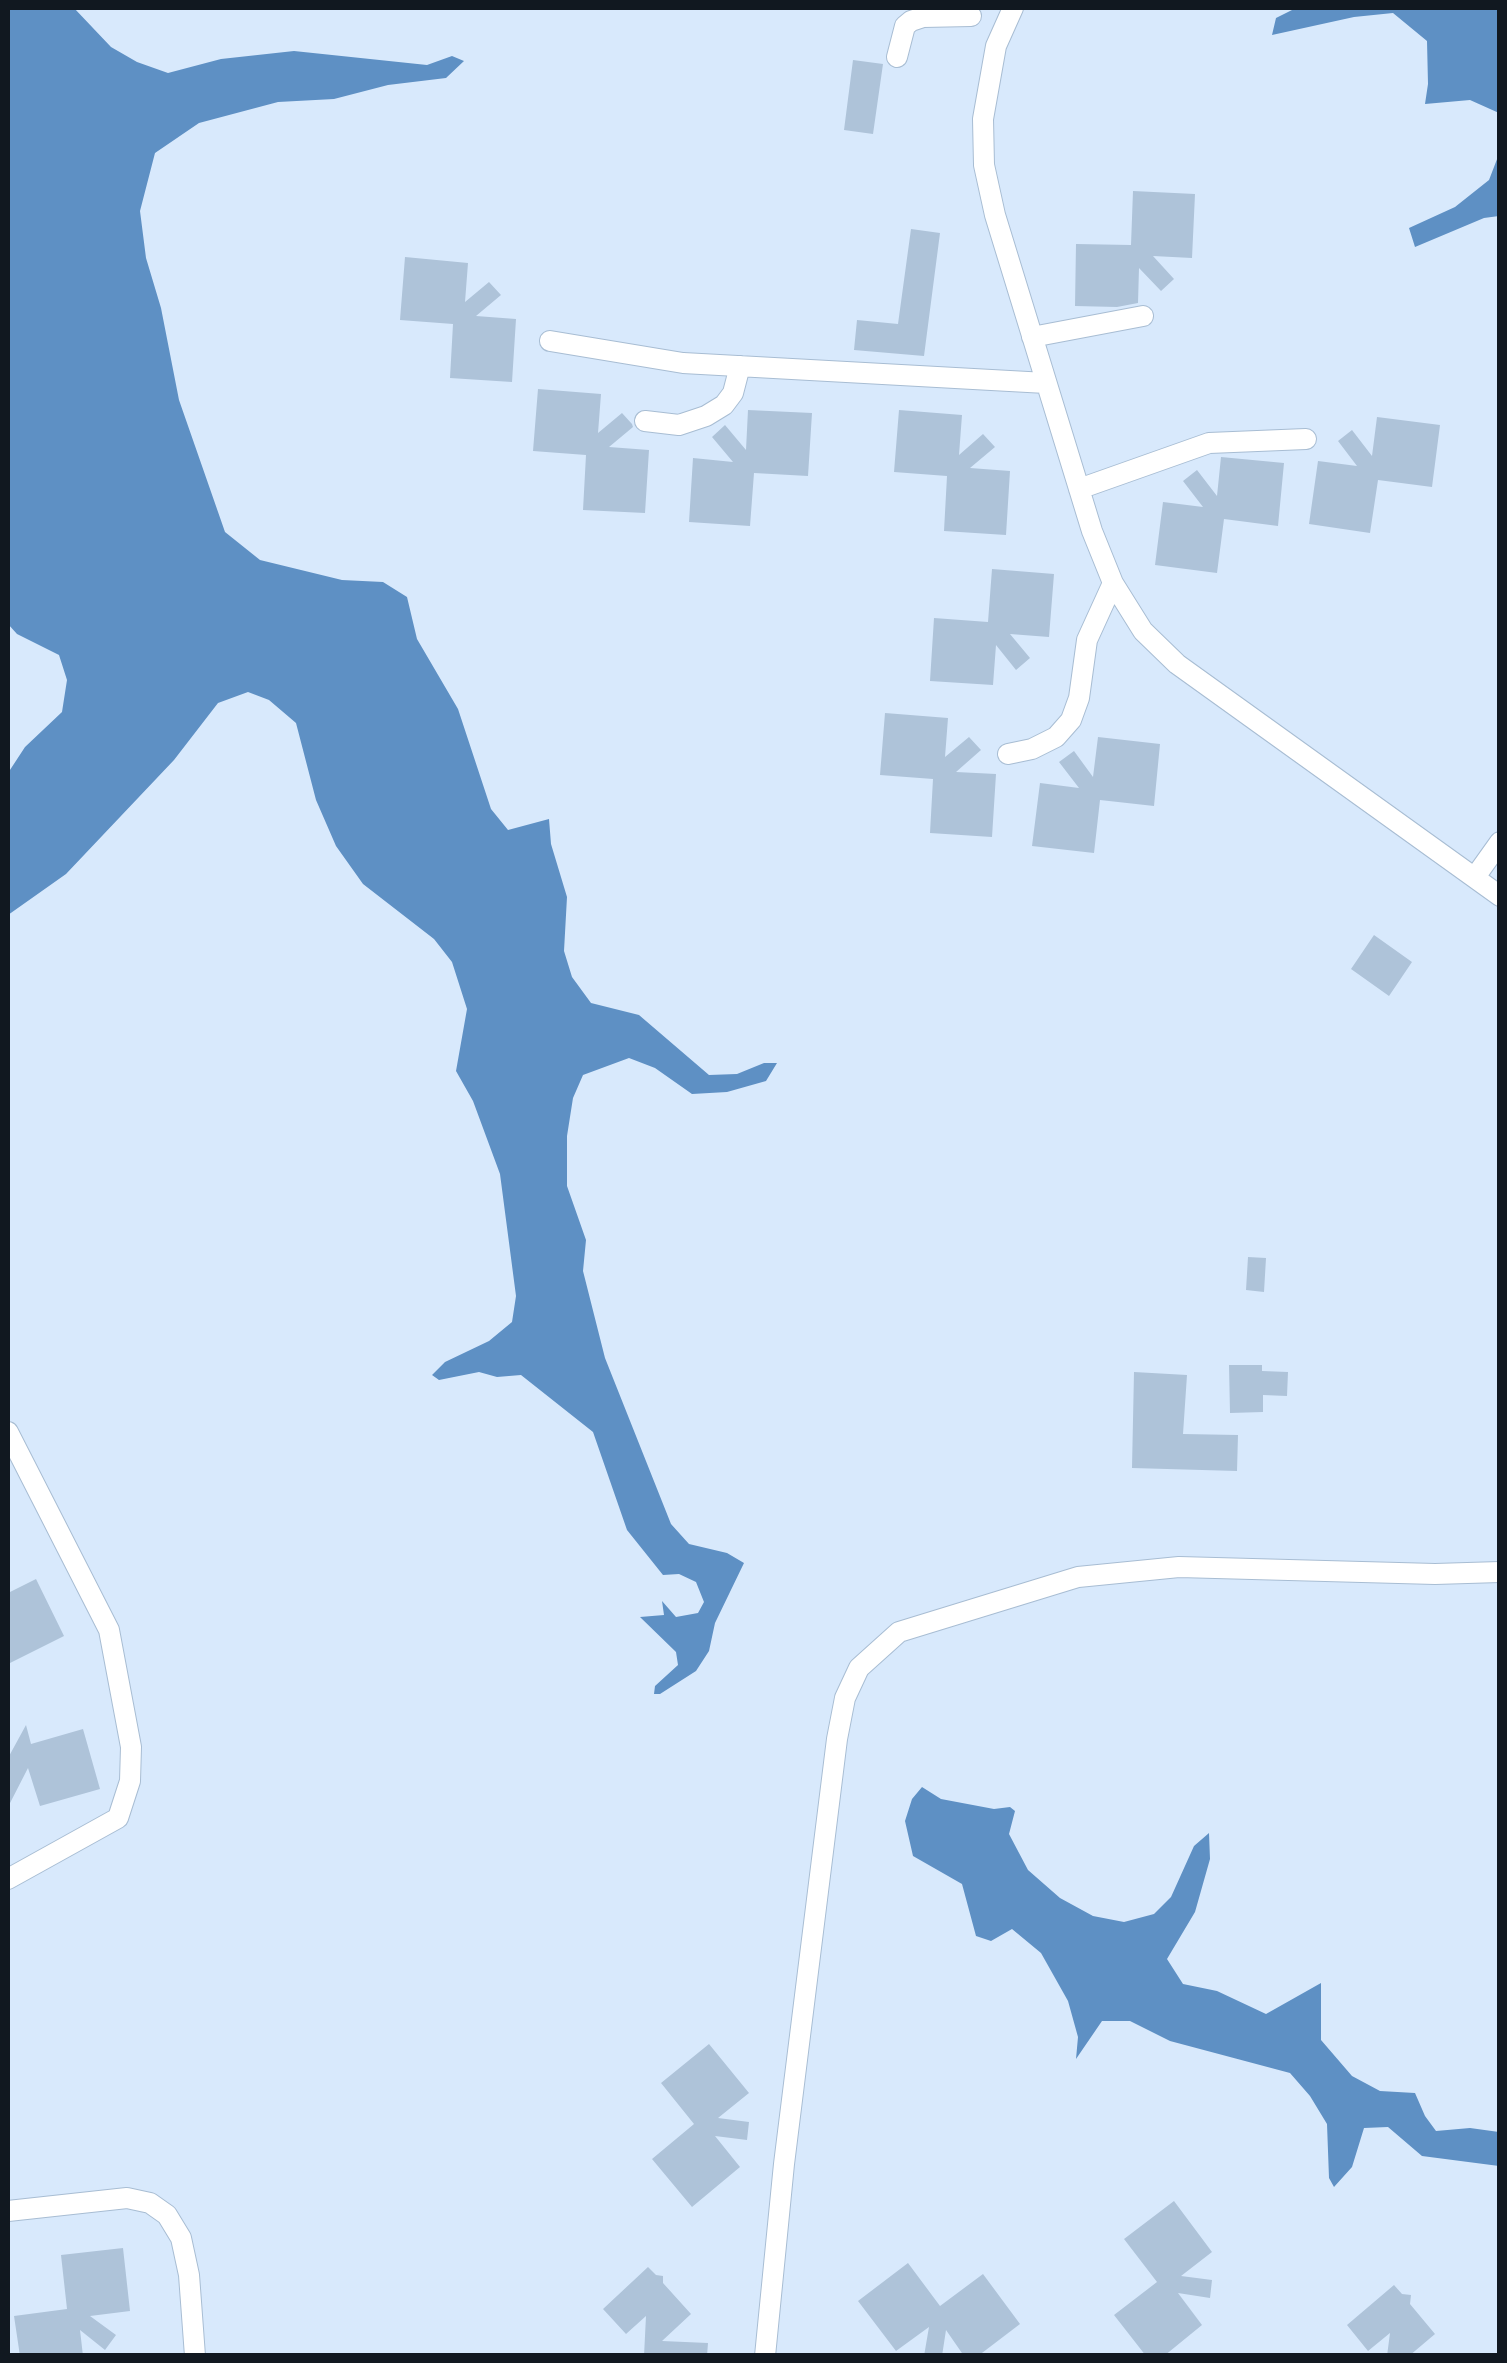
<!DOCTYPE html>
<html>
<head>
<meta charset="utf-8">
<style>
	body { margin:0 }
	#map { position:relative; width:1507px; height:2363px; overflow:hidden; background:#d8e9fc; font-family:"Zilla Slab",serif }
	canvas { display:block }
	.frame { position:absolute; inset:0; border:10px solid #111820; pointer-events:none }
</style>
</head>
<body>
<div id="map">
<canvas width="1507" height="2363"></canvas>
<div class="frame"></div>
</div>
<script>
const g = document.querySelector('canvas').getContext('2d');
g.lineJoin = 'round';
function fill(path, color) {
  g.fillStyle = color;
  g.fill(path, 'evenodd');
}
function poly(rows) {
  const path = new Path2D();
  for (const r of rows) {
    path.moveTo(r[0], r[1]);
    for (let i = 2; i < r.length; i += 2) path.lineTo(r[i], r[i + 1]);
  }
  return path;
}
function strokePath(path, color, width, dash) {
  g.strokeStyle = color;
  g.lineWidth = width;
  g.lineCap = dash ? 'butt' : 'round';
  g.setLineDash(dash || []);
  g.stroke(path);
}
fill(poly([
	[8,8,74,8,111,47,137,62,168,73,221,59,294,51,427,65,452,56,464,61,446,78,388,85,334,99,278,102,199,123,155,153,140,211,146,258,161,308,179,400,225,532,260,560,342,580,383,582,407,597,417,639,458,709,491,809,508,830,549,819,551,844,567,897,564,951,572,977,591,1003,639,1015,709,1075,737,1074,764,1063,777,1063,766,1081,727,1092,692,1094,655,1068,629,1058,583,1075,573,1098,567,1136,567,1186,586,1240,583,1271,605,1358,671,1524,689,1544,727,1553,744,1563,715,1623,709,1651,696,1671,660,1694,654,1694,655,1686,678,1665,676,1652,640,1617,664,1615,662,1601,676,1617,698,1613,704,1602,696,1582,679,1574,663,1575,627,1530,593,1432,521,1375,497,1377,479,1372,439,1380,432,1375,445,1362,489,1341,512,1322,516,1296,500,1174,473,1101,456,1071,467,1009,452,962,434,939,363,884,336,846,316,800,296,723,269,700,248,692,218,703,174,760,66,874,8,915,8,773,25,747,62,712,67,680,59,655,17,634,8,624],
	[1296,8,1499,8,1499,113,1470,100,1425,104,1428,84,1427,41,1393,13,1354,17,1272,35,1276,18],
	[1499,154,1499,216,1484,218,1415,247,1409,228,1455,207,1489,180],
	[922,1787,941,1799,994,1809,1010,1807,1015,1811,1009,1834,1028,1870,1060,1898,1093,1916,1124,1922,1154,1914,1171,1897,1194,1846,1209,1833,1210,1859,1195,1912,1167,1959,1183,1984,1217,1991,1266,2014,1321,1983,1321,2040,1352,2076,1380,2091,1415,2093,1425,2116,1436,2131,1470,2128,1499,2132,1499,2166,1422,2156,1388,2127,1364,2128,1352,2167,1334,2187,1329,2178,1327,2124,1310,2096,1290,2073,1170,2041,1130,2021,1102,2021,1076,2059,1078,2037,1068,2001,1041,1953,1012,1929,991,1941,976,1936,962,1884,913,1856,905,1821,912,1799]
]), '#5e90c4');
fill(poly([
	[853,60,883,64,873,134,844,130],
	[1133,191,1195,194,1192,258,1153,256,1174,279,1161,291,1139,268,1138,303,1117,307,1075,306,1076,244,1131,245],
	[911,229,940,233,924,356,854,350,857,320,898,324],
	[405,257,468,263,465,302,489,282,501,295,476,316,516,319,512,382,450,378,453,324,400,320],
	[538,389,601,394,598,433,622,413,632,424,633,427,609,447,649,450,645,513,583,510,586,455,533,451],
	[748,410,812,413,808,476,754,473,750,526,689,522,693,458,733,462,712,437,725,425,746,450],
	[899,410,962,415,959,455,983,434,995,447,970,468,1010,471,1006,535,944,531,947,476,894,472],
	[1377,417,1440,425,1432,487,1378,480,1370,533,1309,524,1318,461,1357,466,1338,441,1352,430,1372,456],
	[1221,457,1284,463,1278,526,1224,519,1217,573,1155,565,1163,502,1203,507,1183,481,1197,470,1217,496],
	[992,569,1054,574,1049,637,1010,634,1030,658,1016,670,996,645,993,685,930,681,934,618,988,622],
	[885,713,948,718,945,757,969,737,981,750,956,772,996,774,992,837,930,833,933,779,880,775],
	[1098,737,1160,744,1154,806,1100,800,1094,853,1032,846,1040,783,1079,788,1059,762,1074,751,1093,777],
	[1374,935,1412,962,1389,996,1351,969],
	[1248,1257,1266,1258,1264,1292,1246,1290],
	[1229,1365,1262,1365,1262,1371,1288,1372,1287,1396,1263,1395,1263,1412,1230,1413],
	[1134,1372,1187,1375,1183,1434,1238,1435,1237,1471,1132,1468],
	[36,1579,64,1636,8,1664,8,1593],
	[26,1725,31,1744,83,1729,100,1789,40,1806,28,1768,8,1807,8,1758],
	[709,2044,749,2093,718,2118,749,2122,747,2140,715,2136,740,2167,692,2207,652,2159,694,2124,661,2083],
	[1174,2201,1212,2252,1181,2276,1212,2280,1210,2298,1178,2293,1202,2325,1164,2356,1146,2356,1114,2315,1157,2282,1124,2239],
	[123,2248,130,2311,90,2316,116,2335,105,2350,80,2330,83,2356,20,2356,14,2316,67,2309,61,2255],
	[908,2263,940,2306,983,2274,1020,2324,978,2356,964,2356,946,2330,942,2356,924,2356,929,2327,896,2351,858,2301],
	[648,2267,656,2275,663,2276,663,2283,691,2314,662,2341,708,2343,707,2356,644,2356,646,2316,626,2334,603,2309],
	[1394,2285,1402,2294,1411,2295,1410,2304,1435,2334,1409,2356,1387,2356,1390,2333,1368,2351,1347,2325]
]), '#aec3d9');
const minor = poly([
	[1013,8,996,46,983,119,984,165,995,215,1092,531,1113,583,1143,631,1177,664,1500,896],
	[897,57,905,26,911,21,923,17,971,16],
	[1032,337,1143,316],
	[550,341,683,363,1046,383],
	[645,421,679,425,706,416,724,405,733,393,740,366],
	[1079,489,1209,443,1306,439],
	[1008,754,1032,749,1056,737,1071,720,1079,698,1087,640,1113,583],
	[1475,877,1500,842],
	[8,1432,109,1630,131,1747,130,1781,118,1818,8,1879],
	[8,2211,127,2198,150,2203,167,2215,181,2238,189,2275,195,2356],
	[765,2356,784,2164,837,1739,845,1698,859,1668,899,1632,1078,1577,1179,1567,1435,1574,1500,1572]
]);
strokePath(minor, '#a8bdd3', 22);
strokePath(minor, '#fff', 20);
</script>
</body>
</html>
